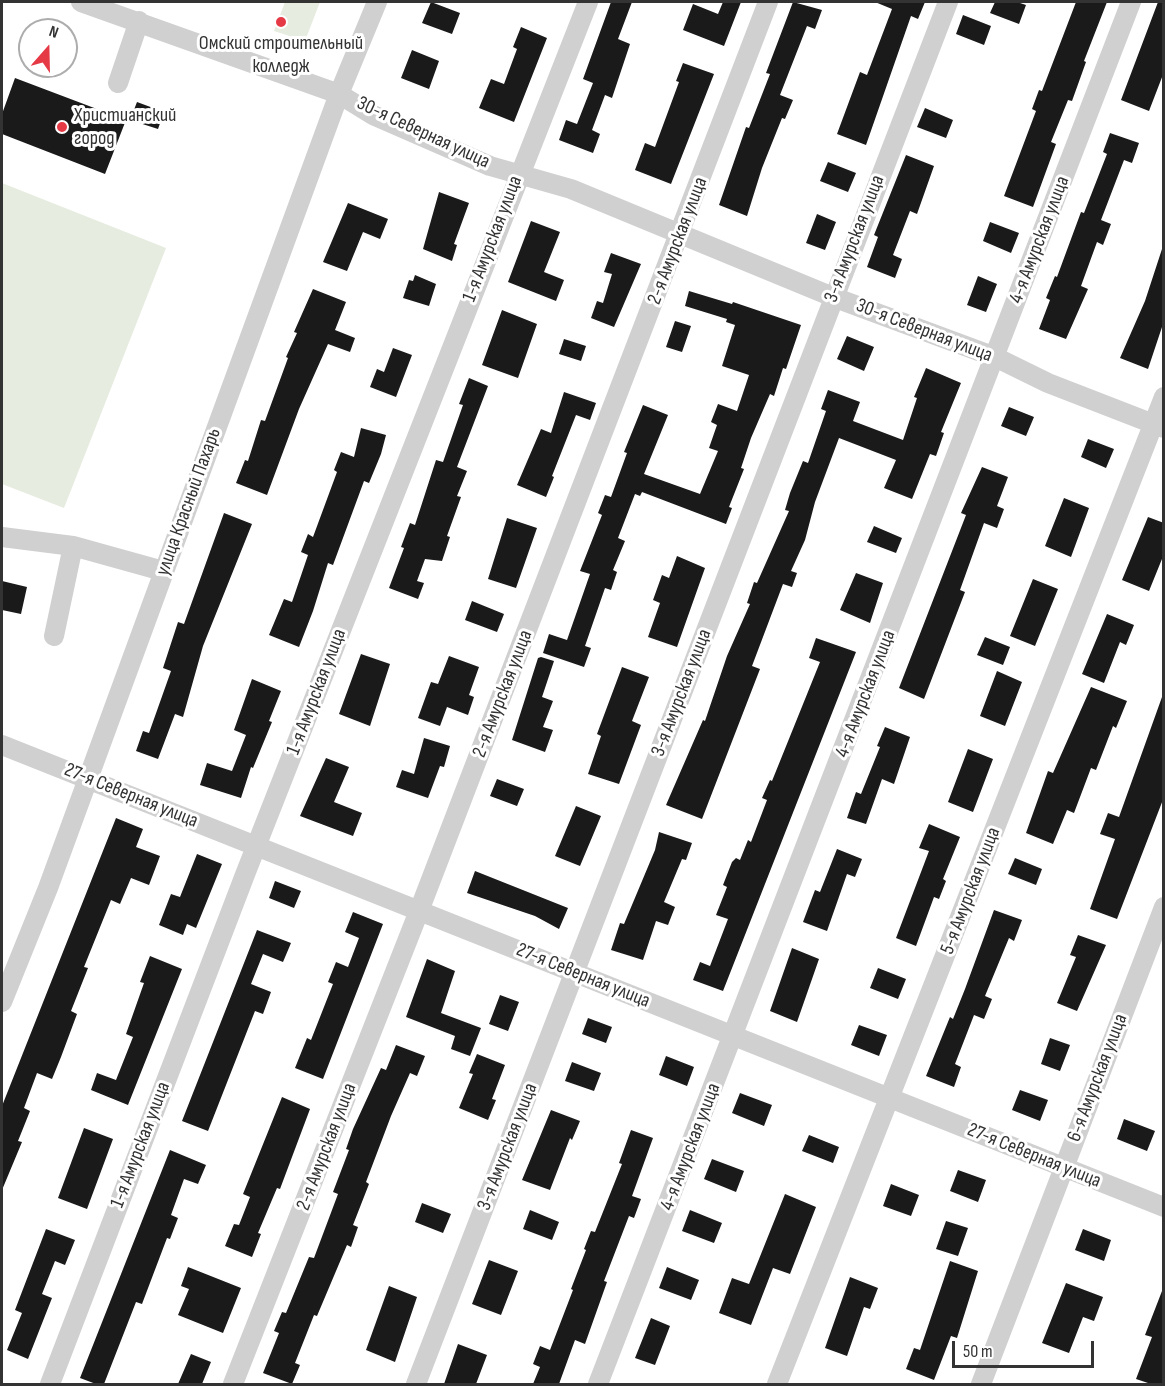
<!DOCTYPE html>
<html>
<head>
<meta charset="utf-8">
<style>
	body { margin:0 }
	#map { position:relative; width:1165px; height:1386px; overflow:hidden; background:#fff; font-family:"Sofia Sans Condensed",sans-serif }
	canvas { display:block }
	.frame { position:absolute; inset:0; border:3px solid #333; pointer-events:none }
	.north { position:absolute; left:18px; top:18px; width:60px; height:60px; box-sizing:border-box; background:#fff; border:2px solid #adadad; border-radius:50%; rotate:20deg; font-size:16px; font-weight:700; line-height:24px; text-align:center; color:#333 }
	.north::after { content:''; display:block; margin:auto; width:21px; height:27px; background:#e63946; clip-path:polygon(50% 0,100% 100%,50% 72%,0 100%) }
	.scale { position:absolute; left:952px; top:1341px; width:142px; height:27px; box-sizing:border-box; border:3px solid #333; border-top:0; padding-left:8px; font-size:18px; line-height:21px; white-space:nowrap; color:#333; -webkit-text-stroke:4px #fff; paint-order:stroke }
</style>
</head>
<body>
<div id="map">
<canvas width="1165" height="1386"></canvas>
<div class="frame"></div>
<div class="north">N</div>
<div class="scale">50 m</div>
</div>
<script>
const g = document.querySelector('canvas').getContext('2d');
g.lineJoin = 'round';
function fill(path, color) {
  g.fillStyle = color;
  g.fill(path, 'evenodd');
}
function poly(rows) {
  const path = new Path2D();
  for (const r of rows) {
    path.moveTo(r[0], r[1]);
    for (let i = 2; i < r.length; i += 2) path.lineTo(r[i], r[i + 1]);
  }
  return path;
}
function strokePath(path, color, width, dash) {
  g.strokeStyle = color;
  g.lineWidth = width;
  g.lineCap = dash ? 'butt' : 'round';
  g.setLineDash(dash || []);
  g.stroke(path);
}
function label(font, color, halo, rows, align = 'center') {
  g.font = font + ' "Sofia Sans Condensed",sans-serif';
  g.lineWidth = 6;
  g.setLineDash([]);
  g.textBaseline = 'middle';
  g.strokeStyle = halo;
  g.fillStyle = color;
  for (const [text, x, y, turn = 0] of rows) {
    g.save();
    g.translate(x, y);
    g.rotate((+turn || 0) * Math.PI / 180);
    g.textAlign = isNaN(turn) ? turn : align;
    if (halo) g.strokeText(text, 0, 0);
    g.fillText(text, 0, 0);
    g.restore();
  }
}
fill(poly([
	[285,2,320,2,305,41,274,31],
	[2,183,166,248,64,508,2,484]
]), '#e6ecdf');
fill(poly([
	[431,2,460,13,452,34,422,23],
	[611,2,632,2,618,39,630,44,612,98,605,95,592,130,600,134,593,153,559,140,566,120,577,124,593,83,583,79],
	[723,2,741,2,724,46,683,30,693,4,718,14],
	[793,2,822,10,815,29,807,26,780,95,793,100,785,119,782,118,762,168,747,216,719,205,746,127,749,128,770,74,766,73],
	[875,2,925,2,918,19,911,16,866,145,837,134,860,72,867,75,892,9],
	[995,2,1017,2,1026,5,1019,24,990,13],
	[1076,2,1107,2,1084,61,1086,62,1072,101,1068,100,1051,142,1056,144,1033,207,1004,196,1036,111,1032,109,1039,90,1042,91],
	[1158,2,1164,2,1164,72,1149,111,1121,100],
	[963,15,991,26,984,45,956,34],
	[521,27,547,38,514,122,479,108,491,79,504,84,517,49,513,47],
	[412,50,439,61,429,89,401,78],
	[683,63,714,74,671,184,635,170,645,143,655,147,679,82,676,81],
	[15,78,126,120,105,174,2,134,2,114],
	[137,102,164,112,158,129,130,120],
	[925,108,953,120,946,138,917,127],
	[1110,133,1139,143,1132,163,1124,160,1101,220,1111,224,1103,245,1097,242,1081,286,1088,289,1066,339,1039,329,1050,300,1046,298,1055,276,1057,277,1081,212,1084,213,1107,154,1103,152],
	[906,155,934,166,917,214,910,211,893,255,902,259,895,278,867,267,878,237,874,235],
	[828,162,856,173,848,192,820,181],
	[439,192,469,203,454,244,457,245,452,261,423,249],
	[348,203,388,219,380,239,363,232,347,271,323,262],
	[817,214,836,222,825,250,806,243],
	[531,221,560,232,544,272,564,280,556,301,508,282],
	[990,222,1019,233,1011,253,983,241],
	[1162,249,1164,321,1148,369,1120,358,1145,301],
	[611,253,641,264,614,327,591,318,597,301,603,303,612,274,604,272],
	[415,275,436,284,429,306,403,298,409,280,413,281],
	[978,276,997,284,986,312,967,305],
	[313,289,346,302,335,330,355,338,350,352,328,344,299,409,267,495,236,483,245,460,248,461,261,420,265,421,288,358,286,357,297,333,294,332],
	[689,291,732,304,733,302,801,325,786,369,783,368,774,396,770,394,751,438,741,468,744,469,729,507,732,508,726,524,642,492,640,496,635,494,618,538,625,541,613,570,617,572,611,590,605,588,585,646,591,648,584,667,543,653,549,634,567,640,590,574,580,571,602,515,598,513,605,495,611,497,627,453,624,452,643,405,668,415,644,474,700,494,718,451,709,448,717,425,711,422,718,404,737,411,749,375,722,366,735,325,726,322,727,319,685,306],
	[502,310,537,324,518,378,482,365],
	[675,321,691,326,682,352,666,347],
	[847,336,874,347,864,371,837,359],
	[564,339,586,346,581,361,559,354],
	[393,348,412,355,396,397,370,387,377,369,384,372],
	[926,368,961,383,941,432,944,433,936,456,930,454,912,499,884,488,896,460,839,438,815,502,805,540,791,571,797,573,792,587,783,584,752,666,760,669,702,819,666,805,703,720,705,721,727,656,750,604,747,603,754,582,757,583,789,511,785,510,790,493,803,461,808,463,826,411,821,409,828,390,860,402,853,421,903,440,917,398,914,397],
	[469,378,488,386,457,467,467,471,457,496,461,497,447,536,450,537,442,561,425,559,417,581,424,583,418,599,389,588,404,548,401,547,410,523,415,525,436,460,443,462,463,405,459,404],
	[564,392,596,403,590,420,576,415,552,476,554,477,546,497,517,485,541,429,551,433],
	[1009,407,1034,417,1026,436,1001,426],
	[361,428,386,435,381,454,369,483,364,481,333,565,328,563,313,611,299,647,269,635,284,599,292,602,308,555,301,552,308,534,313,537,337,472,334,470,341,452,354,457],
	[1088,439,1114,449,1106,468,1081,457],
	[982,467,1008,477,997,506,1004,509,997,528,984,523,960,590,965,592,924,699,899,688,966,515,961,513],
	[1064,498,1089,508,1071,557,1045,546],
	[224,513,252,524,203,646,183,717,175,714,158,759,136,751,143,731,149,733,171,671,163,668,178,622,184,624],
	[1148,517,1164,523,1164,554,1149,591,1122,580],
	[507,518,537,528,516,588,488,579],
	[874,526,902,538,896,553,867,542],
	[677,556,705,568,677,647,648,637,660,603,653,600,662,575,669,578],
	[856,573,883,583,870,623,840,610],
	[1033,579,1058,589,1035,646,1010,636],
	[2,581,27,587,21,614,2,610],
	[472,601,504,614,497,632,465,620],
	[1107,614,1134,625,1126,645,1120,642,1104,683,1082,674],
	[985,637,1010,647,1003,665,977,655],
	[816,638,856,652,723,991,693,980,700,962,710,966,728,919,716,915,727,887,723,885,732,862,736,858,740,860,748,840,751,842,767,800,762,798,770,780,772,781,820,662,809,658],
	[361,654,390,664,370,726,339,714],
	[449,656,479,667,469,695,474,697,468,715,447,707,440,726,418,718,431,682,438,684],
	[541,657,554,661,542,697,553,701,543,727,553,730,545,752,512,740,538,658],
	[622,667,649,677,632,721,641,725,619,784,588,774,601,736,597,734],
	[997,671,1022,682,1005,726,980,716],
	[252,679,281,691,269,721,272,722,253,768,251,767,241,798,200,785,207,763,232,771,246,735,234,730],
	[1091,687,1127,701,1116,728,1113,726,1096,770,1091,768,1074,813,1067,810,1053,844,1026,833,1048,771,1053,773],
	[1162,697,1164,797,1117,919,1090,909,1115,839,1100,834,1108,813,1119,817],
	[885,727,910,737,894,784,882,779,866,824,847,818,856,792,861,794,880,747,877,746],
	[424,738,450,746,444,767,440,766,428,798,396,787,402,770,414,774],
	[968,749,993,759,973,812,948,802],
	[326,758,349,767,334,802,362,813,353,836,300,816],
	[497,779,524,789,517,806,490,796],
	[576,806,601,816,580,866,555,856],
	[116,818,143,829,136,847,160,856,149,885,131,878,120,904,111,900,84,967,88,968,71,1011,77,1014,61,1057,52,1079,37,1073,24,1108,30,1111,18,1141,22,1142,2,1190,2,1106],
	[929,824,960,837,943,879,946,881,939,899,934,897,916,946,896,938,929,851,919,848],
	[659,832,692,843,686,860,682,859,664,902,675,907,668,925,656,921,643,960,611,950,620,923,624,924,637,893,655,850],
	[837,849,862,859,855,877,847,874,827,931,803,922,815,890,820,892],
	[197,854,222,864,196,928,187,924,183,935,159,925,171,894,180,897],
	[1015,858,1042,869,1036,885,1008,874],
	[475,871,568,908,559,929,535,916,467,893],
	[275,881,301,891,294,908,269,898],
	[994,910,1022,920,1014,941,1009,938,985,996,992,999,984,1019,974,1015,955,1064,961,1067,954,1087,926,1076,950,1017,953,1019,965,989],
	[353,912,383,924,323,1079,295,1068,307,1038,311,1040,333,984,328,982,336,962,348,967,359,938,345,932],
	[257,930,291,943,283,962,263,954,251,984,271,992,263,1014,255,1011,208,1131,182,1121],
	[1078,935,1106,945,1077,1011,1057,1003,1076,957,1070,955],
	[792,948,819,959,797,1022,770,1011],
	[150,956,182,969,128,1105,91,1090,97,1073,116,1080,133,1037,126,1034,144,983,140,982],
	[427,959,455,971,441,1013,481,1028,470,1056,451,1049,455,1036,406,1017],
	[878,968,906,979,898,999,870,988],
	[500,995,519,1002,508,1031,489,1024],
	[588,1018,612,1027,606,1043,582,1034],
	[859,1025,887,1035,879,1056,851,1045],
	[1050,1038,1070,1045,1060,1071,1041,1064],
	[396,1045,425,1056,417,1076,410,1073,391,1116,366,1182,369,1184,353,1225,358,1227,351,1247,347,1245,317,1316,314,1315,295,1363,300,1365,292,1384,263,1373,279,1333,274,1331,282,1312,286,1313,309,1257,314,1258,338,1194,333,1192,349,1150,346,1149,353,1129,381,1068,386,1070],
	[477,1054,505,1065,492,1099,496,1100,488,1120,459,1108,473,1074,469,1073],
	[666,1056,694,1067,687,1086,659,1075],
	[572,1062,601,1073,594,1091,565,1081],
	[1020,1090,1048,1100,1040,1121,1012,1110],
	[740,1093,772,1105,764,1126,732,1113],
	[282,1097,310,1109,280,1189,277,1188,258,1233,261,1234,252,1257,225,1246,234,1224,239,1225,250,1197,243,1194],
	[551,1110,580,1121,572,1140,570,1138,550,1190,522,1180],
	[1124,1119,1155,1131,1147,1151,1117,1139],
	[84,1128,113,1139,87,1209,58,1198],
	[631,1130,653,1138,632,1196,641,1199,634,1218,629,1216,604,1281,607,1282,585,1344,575,1340,559,1384,533,1384,540,1367,533,1364,540,1346,550,1350,573,1290,571,1289,586,1250,584,1249,591,1231,595,1232,622,1164,619,1163],
	[809,1135,839,1147,833,1163,802,1151],
	[170,1150,206,1165,198,1184,184,1179,171,1215,178,1218,170,1239,167,1238,142,1304,136,1302,104,1384,96,1384,80,1378],
	[712,1159,744,1171,736,1192,704,1179],
	[958,1170,986,1180,978,1202,950,1191],
	[891,1184,919,1195,911,1216,883,1206],
	[785,1194,816,1207,790,1274,773,1268,751,1325,719,1313,732,1278,749,1284],
	[422,1203,451,1214,443,1233,415,1222],
	[530,1210,559,1222,552,1240,523,1229],
	[690,1210,722,1223,714,1243,682,1231],
	[946,1221,968,1228,958,1256,936,1249],
	[46,1229,75,1240,65,1265,55,1261,42,1294,52,1298,28,1359,7,1350,22,1313,15,1310],
	[1083,1229,1111,1240,1104,1261,1075,1250],
	[489,1260,518,1271,501,1315,472,1304],
	[950,1261,978,1271,957,1338,951,1336,934,1380,906,1369,914,1348,920,1350],
	[188,1267,241,1288,223,1333,178,1315,189,1289,181,1286],
	[667,1267,699,1280,691,1300,659,1288],
	[850,1277,878,1288,870,1309,864,1307,847,1356,825,1348],
	[1066,1283,1103,1297,1094,1321,1083,1317,1069,1353,1042,1343],
	[389,1286,417,1297,395,1362,366,1350],
	[1162,1291,1164,1384,1151,1384,1136,1379,1152,1337,1145,1335],
	[651,1318,670,1326,655,1365,635,1358],
	[458,1344,487,1355,476,1384,444,1384],
	[191,1354,211,1362,202,1384,178,1384]
]), '#1a1a1a');
strokePath(poly([
	[81,2,339,94,373,115,490,166,571,189,833,297,995,357,1048,383,1164,428],
	[118,83,139,21],
	[2,537,73,546,163,571],
	[54,636,73,546],
	[2,745,1164,1207],
	[2,1002,48,888,339,94,377,2],
	[50,1384,246,872,588,2],
	[233,1384,419,911,768,2],
	[416,1384,948,2],
	[598,1384,1131,2],
	[777,1384,1164,397],
	[981,1384,1164,907]
]), '#d0d0d0', 20);
for (const [x, y, r, color] of [
	[281,22,6,"#e63946"],
	[62,127,6,"#e63946"]
]) {
  const dot = new Path2D();
  dot.arc(x, y, r, 0, 2 * Math.PI);
  g.fillStyle = color;
  g.fill(dot);
  strokePath(dot, '#fff', 2);
}
label('20px', '#333', '#fff', [
	["Омский строительный",281,44],
	["колледж",281,67],
	["Христианский",74,116,"left"],
	["город",74,139,"left"]
]);
label('20px', '#333', '#fff', [
	["30-я Северная улица",423,133,25],
	["1-я Амурская улица",493,239,-69],
	["3-я Амурская улица",855,239,-69],
	["4-я Амурская улица",1040,240,-69],
	["2-я Амурская улица",678,241,-69],
	["30-я Северная улица",924,331,21],
	["улица Красный Пахарь",189,502,-70],
	["1-я Амурская улица",317,692,-69],
	["3-я Амурская улица",682,693,-69],
	["2-я Амурская улица",503,694,-69],
	["4-я Амурская улица",866,694,-69],
	["27-я Северная улица",131,796,22],
	["5-я Амурская улица",971,891,-69],
	["27-я Северная улица",583,976,22],
	["6-я Амурская улица",1098,1078,-69],
	["1-я Амурская улица",141,1145,-69],
	["2-я Амурская улица",327,1147,-69],
	["3-я Амурская улица",508,1147,-69],
	["4-я Амурская улица",691,1147,-69],
	["27-я Северная улица",1034,1156,22]
]);
</script>
</body>
</html>
